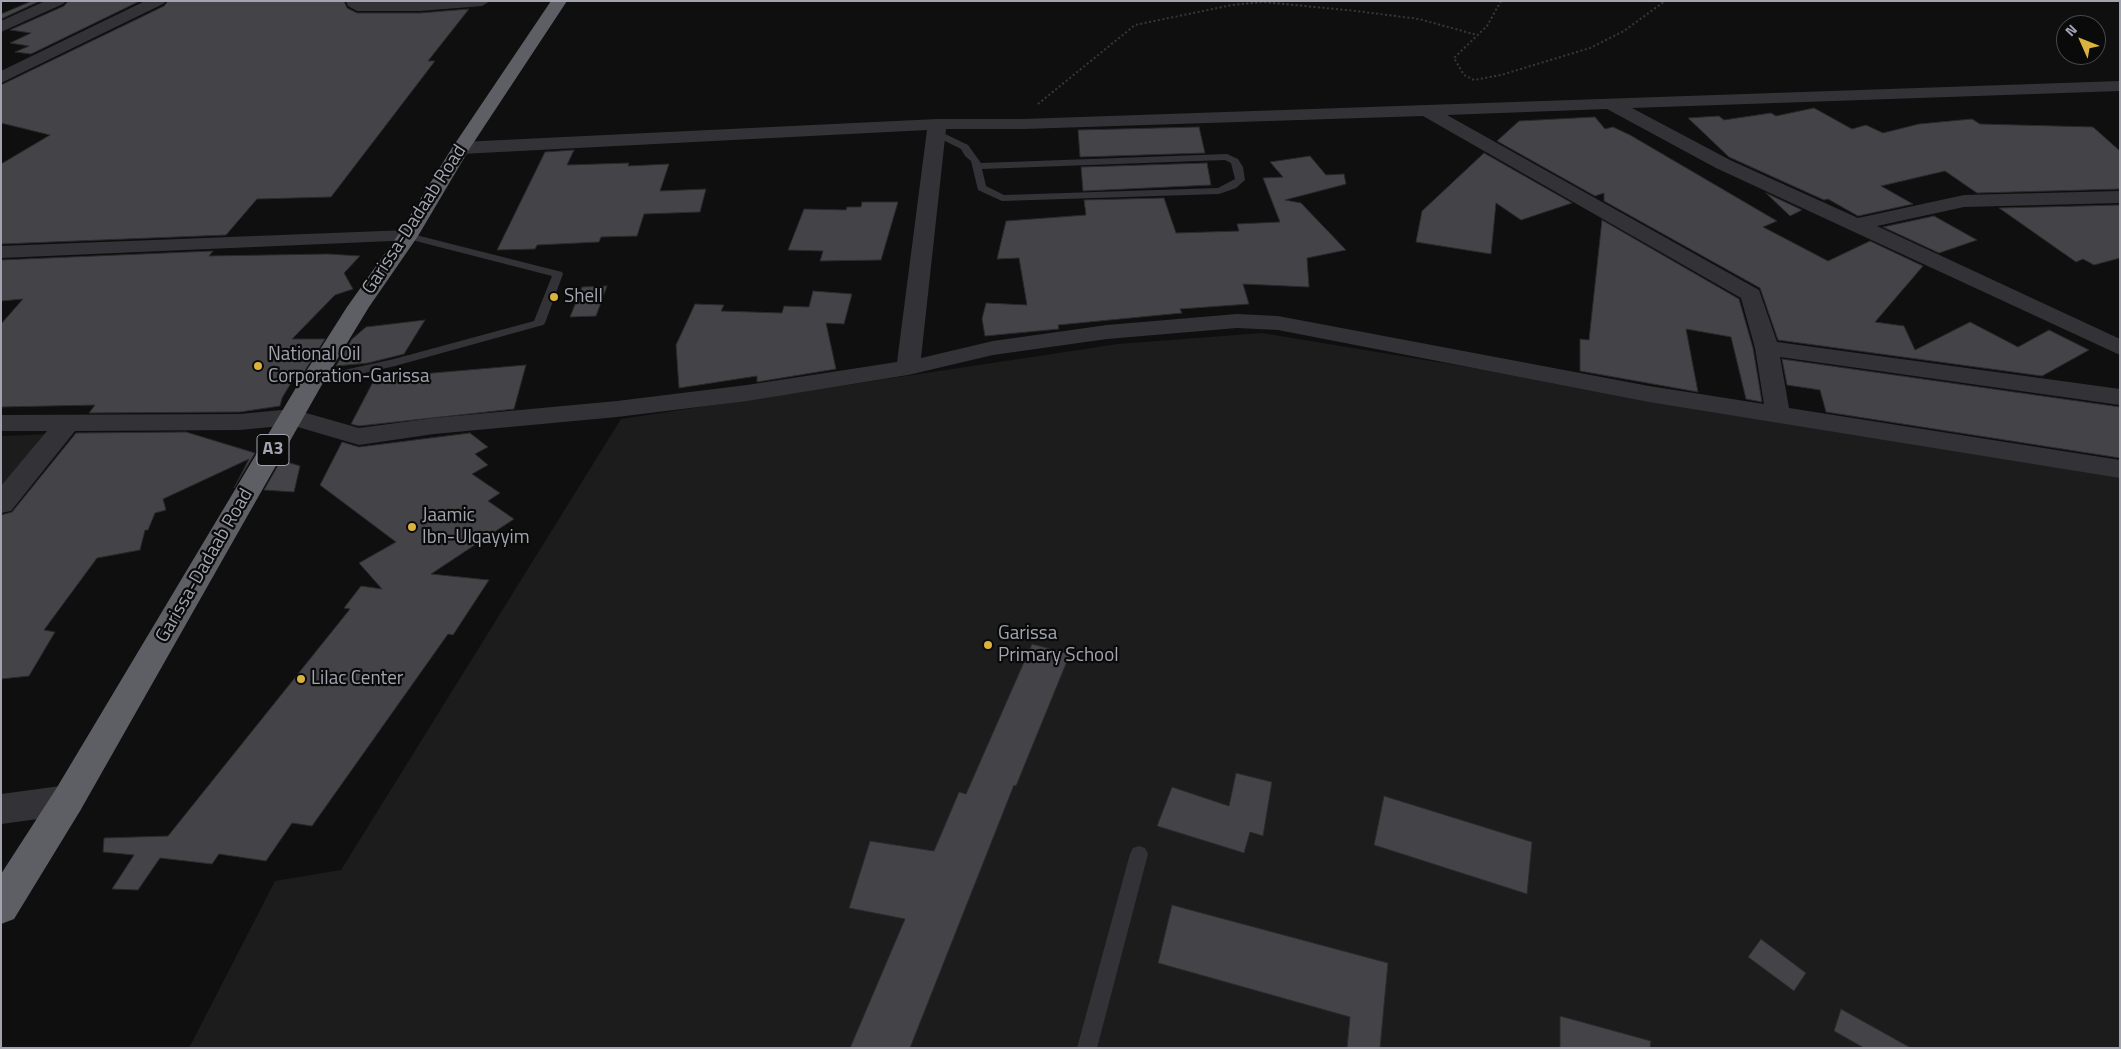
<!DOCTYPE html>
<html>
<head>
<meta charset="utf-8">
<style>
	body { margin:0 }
	#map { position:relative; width:2121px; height:1049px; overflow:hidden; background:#0f0f10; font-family:"Titillium Web",sans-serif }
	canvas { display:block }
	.frame { position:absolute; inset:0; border:2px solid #a2a5b0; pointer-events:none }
	.north { position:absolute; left:2056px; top:15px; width:50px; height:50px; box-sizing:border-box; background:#0a0a0b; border:1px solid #47484d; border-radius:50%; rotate:314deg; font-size:14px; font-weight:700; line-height:20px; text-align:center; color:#a2a5b0 }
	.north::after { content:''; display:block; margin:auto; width:18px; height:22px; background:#dab23e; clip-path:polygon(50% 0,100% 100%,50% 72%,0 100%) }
</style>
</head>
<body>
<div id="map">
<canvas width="2121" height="1049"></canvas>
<div class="frame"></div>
<div class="north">N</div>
</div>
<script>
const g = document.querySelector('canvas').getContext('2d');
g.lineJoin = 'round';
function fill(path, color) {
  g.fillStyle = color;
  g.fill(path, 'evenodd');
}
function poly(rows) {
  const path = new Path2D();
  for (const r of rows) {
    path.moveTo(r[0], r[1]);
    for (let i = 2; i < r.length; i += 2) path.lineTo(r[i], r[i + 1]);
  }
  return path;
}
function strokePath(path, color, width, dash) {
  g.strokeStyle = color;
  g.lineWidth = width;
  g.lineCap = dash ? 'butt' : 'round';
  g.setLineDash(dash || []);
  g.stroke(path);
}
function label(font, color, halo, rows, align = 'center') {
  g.font = font + ' "Titillium Web",sans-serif';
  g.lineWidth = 4.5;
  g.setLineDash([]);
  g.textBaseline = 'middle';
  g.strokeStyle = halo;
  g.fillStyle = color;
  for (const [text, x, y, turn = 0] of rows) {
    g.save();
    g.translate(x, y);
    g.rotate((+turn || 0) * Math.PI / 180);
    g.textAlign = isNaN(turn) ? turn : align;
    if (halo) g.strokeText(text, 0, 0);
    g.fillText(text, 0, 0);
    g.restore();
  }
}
fill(poly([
	[1262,333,2120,475,2120,1048,189,1048,275,881,341,870,621,419,1118,344],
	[53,434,1,497,1,436]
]), '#1c1c1d');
const building = poly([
	[32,1,40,1,1,19,1,14,32,1],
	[68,1,140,1,31,54,15,52,29,46,10,43,31,33,10,30,64,6,68,1],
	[168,1,344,1,347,8,357,13,420,13,469,9,428,61,435,61,331,197,257,199,226,235,1,244,1,164,50,135,1,123,1,85,164,6,168,1],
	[1814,108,1852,129,1866,125,1883,133,1919,124,1972,119,1980,124,2093,127,2120,151,2120,189,1977,193,1945,171,1881,186,1913,204,1858,216,1828,199,1824,200,1729,157,1688,118,1719,116,1724,120,1771,113,1776,116,1814,108],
	[1595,117,1605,129,1613,127,1630,135,1777,221,1763,227,1828,261,1870,241,1923,266,1875,322,1904,326,1915,350,1970,322,2018,347,2049,330,2089,350,2042,376,1778,340,1760,288,1604,201,1604,193,1595,196,1497,141,1519,121,1595,117],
	[1199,127,1205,153,1080,157,1078,130,1199,127],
	[574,150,567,165,629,163,628,166,669,164,660,191,706,189,700,212,644,214,637,236,601,237,599,242,537,245,535,249,497,250,545,152,574,150],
	[1484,153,1572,203,1521,220,1496,203,1491,254,1416,242,1422,211,1484,153],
	[1310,156,1326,175,1344,174,1346,184,1285,200,1301,203,1346,250,1307,258,1309,287,1243,284,1249,304,1180,309,1182,313,1058,325,1059,329,985,336,982,319,986,303,1027,305,1019,258,997,259,1006,221,1086,215,1084,200,1164,198,1176,233,1239,231,1237,224,1280,222,1263,178,1283,177,1270,162,1310,156],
	[1207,163,1211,185,1083,191,1081,167,1207,163],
	[1766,193,1802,210,1790,216,1766,193],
	[862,202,898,202,881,260,820,261,823,251,788,250,804,209,846,210,847,207,861,207,862,202],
	[2120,205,2120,258,2094,265,2083,259,2076,262,1999,208,2120,205],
	[1934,216,1977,240,1939,253,1883,227,1934,216],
	[1602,220,1739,299,1753,348,1762,402,1746,399,1731,337,1686,329,1698,392,1580,371,1580,339,1589,340,1602,220],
	[213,251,209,256,328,254,360,256,344,273,353,289,335,295,292,339,325,339,304,372,297,373,282,398,280,406,240,412,89,413,95,405,1,407,1,324,23,299,1,301,1,260,213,251],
	[607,286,596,316,570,317,582,287,607,286],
	[813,291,852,294,844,324,826,323,836,369,757,382,757,376,679,388,676,345,695,304,724,305,721,311,782,313,784,306,809,307,813,291],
	[425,320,404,354,368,363,336,366,352,339,366,327,425,320],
	[1782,359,2120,407,2120,458,1826,412,1820,390,1787,385,1782,359],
	[526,365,514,409,359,426,351,424,375,378,526,365],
	[186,432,255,453,234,488,249,459,163,499,166,510,155,513,148,530,145,530,140,550,97,558,44,630,55,632,29,676,1,679,1,515,12,512,76,433,186,432],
	[470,433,488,447,475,454,488,465,472,474,500,493,488,501,514,519,431,574,489,580,453,635,448,634,312,826,292,823,266,861,219,854,212,864,160,858,138,890,112,889,134,855,103,852,104,838,168,836,350,609,344,608,361,586,382,589,359,563,396,542,320,485,342,442,359,447,470,433],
	[281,460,300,466,294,492,264,490,281,460],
	[1032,644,1070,654,1016,786,1014,785,910,1048,850,1048,905,919,849,908,870,841,934,851,959,792,966,794,1032,644],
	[1236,773,1272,782,1263,836,1250,832,1244,853,1157,826,1172,787,1229,806,1236,773],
	[1384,796,1532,842,1527,894,1374,845,1384,796],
	[1172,905,1388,963,1380,1048,1347,1048,1350,1017,1158,963,1172,905],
	[1761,939,1806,973,1794,991,1748,957,1761,939],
	[1841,1009,1911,1048,1864,1048,1834,1031,1841,1009],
	[1560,1016,1651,1041,1650,1048,1560,1048,1560,1016]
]);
fill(building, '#444448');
strokePath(building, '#2a2a2c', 1);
strokePath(poly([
	[1501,1,1487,26,1454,58,1464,75,1474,80,1501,75,1590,48,1624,31,1665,1],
	[1038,104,1135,25,1232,5,1263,2,1356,11,1419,19,1477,35]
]), '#37383c', 2, [2, 2.5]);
fill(poly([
	[933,131,939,131,968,145,981,163,1227,154,1238,159,1243,167,1245,180,1236,188,1219,194,1002,201,978,190,971,161,965,156,961,149,933,135,933,131],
	[1225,160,1231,163,1235,179,1218,188,1004,195,986,186,982,169,1225,160],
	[408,233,562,272,563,274,545,323,543,325,395,366,312,385,308,384,306,381,308,378,394,359,534,321,552,276,404,238,403,236,408,233],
	[1139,846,1145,848,1148,854,1097,1048,1077,1048,1130,854,1133,848,1139,846]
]), '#333337');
fill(poly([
	[45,1,66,1,63,4,1,32,1,21,45,1],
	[145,1,166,1,163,4,1,83,1,71,145,1],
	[346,1,490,1,482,6,420,11,357,11,348,6,346,1],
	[2120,81,2120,91,1632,108,1730,160,1858,218,1964,195,2120,191,2120,203,1964,207,1877,226,2120,339,2120,355,1716,168,1607,109,1447,115,1759,290,1777,342,2120,389,2120,405,1780,357,1789,408,2120,460,2120,478,1649,402,1278,330,1237,328,1107,339,993,355,908,375,747,401,617,417,434,434,359,445,291,425,240,430,75,431,11,511,1,513,1,486,47,431,1,431,1,415,240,414,292,409,359,428,434,418,617,401,747,385,897,362,927,130,461,154,454,152,452,148,454,144,461,142,937,119,1023,119,2120,81],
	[1423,116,1741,298,1755,348,1764,404,1649,386,1278,316,1237,314,1107,325,993,341,921,358,946,129,1023,129,1423,116],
	[408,230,415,232,418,236,415,240,1,258,1,246,408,230],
	[68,785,80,789,85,800,80,811,68,815,1,824,1,794,68,785]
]), '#333337');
fill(poly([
	[551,1,567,1,470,148,418,236,369,307,324,381,80,811,14,919,1,924,1,874,56,789,300,381,347,307,398,235,452,148,551,1]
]), '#5d5f65');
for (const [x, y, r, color] of [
	[554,297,5,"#dab23e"],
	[258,366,5,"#dab23e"],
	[412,527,5,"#dab23e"],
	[988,645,5,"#dab23e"],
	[301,679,5,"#dab23e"]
]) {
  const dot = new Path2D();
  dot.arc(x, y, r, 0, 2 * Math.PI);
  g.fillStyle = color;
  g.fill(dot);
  strokePath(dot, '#0a0a0b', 2);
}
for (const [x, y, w] of [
	[273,450,32]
]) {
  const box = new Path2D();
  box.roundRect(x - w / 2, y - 15.5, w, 31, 4);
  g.fillStyle = '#0a0a0b';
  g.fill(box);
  strokePath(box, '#a2a5b0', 1);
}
label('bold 18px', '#a2a5b0', null, [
	["A3",273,450]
]);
label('19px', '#a2a5b0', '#0a0a0b', [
	["Garissa-Dadaab Road",415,220,-57],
	["Garissa-Dadaab Road",205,566,-60]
]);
label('19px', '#a2a5b0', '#0a0a0b', [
	["Shell",564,297],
	["National Oil",268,355],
	["Corporation-Garissa",268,377],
	["Jaamic",422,516],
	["Ibn-Ulqayyim",422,538],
	["Garissa",998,634],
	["Primary School",998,656],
	["Lilac Center",311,679]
], 'left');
</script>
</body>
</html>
